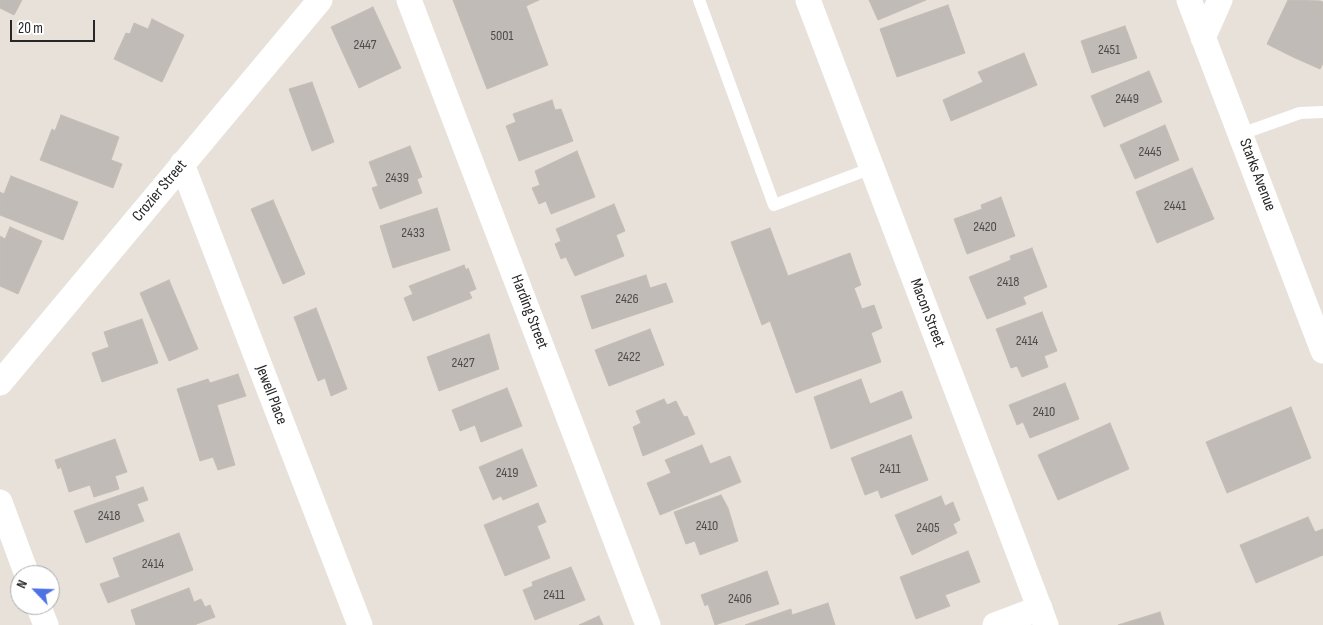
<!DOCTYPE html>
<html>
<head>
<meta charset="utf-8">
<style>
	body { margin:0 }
	#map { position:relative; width:1323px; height:625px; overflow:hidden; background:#e8e1da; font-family:"Sofia Sans Condensed",sans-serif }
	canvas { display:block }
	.north { position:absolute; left:10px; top:565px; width:50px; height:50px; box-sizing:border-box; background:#fff; border:1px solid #a9a9a9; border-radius:50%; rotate:294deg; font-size:14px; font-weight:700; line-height:20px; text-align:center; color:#272727 }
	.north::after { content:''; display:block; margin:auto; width:18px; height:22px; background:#4c72e3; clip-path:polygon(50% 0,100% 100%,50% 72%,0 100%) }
	.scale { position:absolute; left:10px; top:20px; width:85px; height:22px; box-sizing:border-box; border:2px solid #272727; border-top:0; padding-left:6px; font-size:15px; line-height:18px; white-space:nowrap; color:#272727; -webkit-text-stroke:4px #fff; paint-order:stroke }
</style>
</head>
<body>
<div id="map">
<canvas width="1323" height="625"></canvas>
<div class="north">N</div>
<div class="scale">20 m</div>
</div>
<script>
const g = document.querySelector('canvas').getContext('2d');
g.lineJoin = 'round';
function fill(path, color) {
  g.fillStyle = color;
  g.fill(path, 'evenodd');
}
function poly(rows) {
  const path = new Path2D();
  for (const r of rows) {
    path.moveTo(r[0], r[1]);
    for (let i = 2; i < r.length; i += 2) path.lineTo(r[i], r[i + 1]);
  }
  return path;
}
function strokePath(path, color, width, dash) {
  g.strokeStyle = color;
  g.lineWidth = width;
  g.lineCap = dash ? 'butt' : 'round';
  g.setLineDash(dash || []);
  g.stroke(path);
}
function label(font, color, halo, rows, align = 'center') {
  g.font = font + ' "Sofia Sans Condensed",sans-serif';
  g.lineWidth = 4.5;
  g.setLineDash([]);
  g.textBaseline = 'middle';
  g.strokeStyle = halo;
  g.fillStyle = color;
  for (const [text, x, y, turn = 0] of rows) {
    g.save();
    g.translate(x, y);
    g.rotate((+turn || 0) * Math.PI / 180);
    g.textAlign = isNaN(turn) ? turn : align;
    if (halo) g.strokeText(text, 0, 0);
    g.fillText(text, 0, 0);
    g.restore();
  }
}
const building = poly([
	[0,0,22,0,14,15,0,8,0,0],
	[453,0,539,0,526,6,548,65,487,89,453,0],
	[869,0,926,0,878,20,869,0],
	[1288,0,1320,1,1293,57,1267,44,1288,0],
	[1320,1,1323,2,1323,63,1320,69,1293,57,1320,1],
	[948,5,965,53,897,77,880,29,948,5],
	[373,7,401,68,359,88,331,27,373,7],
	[152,19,184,35,162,82,114,59,126,33,130,34,134,23,148,29,152,19],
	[1125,26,1137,58,1092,73,1081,41,1125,26],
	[1024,53,1037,85,951,121,943,100,983,82,978,72,1024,53],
	[1149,71,1162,102,1104,127,1091,96,1149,71],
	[312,82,334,142,312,151,289,89,312,82],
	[552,100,555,110,561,109,573,141,519,161,506,126,516,122,513,114,552,100],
	[61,115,119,137,111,160,122,164,113,188,40,160,52,129,55,131,61,115],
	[1165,125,1179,160,1135,179,1120,145,1165,125],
	[410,146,422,177,417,179,422,193,380,209,372,188,378,186,369,162,410,146],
	[577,151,595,197,551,214,546,201,539,204,532,188,540,185,535,171,577,151],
	[1192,168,1214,219,1157,243,1136,192,1192,168],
	[11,176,78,202,63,240,0,215,0,192,4,194,11,176],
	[1001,197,1015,236,967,254,954,219,982,209,981,205,1001,197],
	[273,200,305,274,283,284,251,209,273,200],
	[614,204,625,231,616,235,624,256,575,276,566,257,561,259,555,244,561,241,556,229,614,204],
	[437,208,450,250,393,268,380,226,437,208],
	[10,227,42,241,18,294,0,286,0,236,5,239,10,227],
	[770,228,788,276,850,253,861,285,854,288,862,309,874,305,882,328,871,333,881,362,796,393,770,321,762,325,731,242,770,228],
	[1032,248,1047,287,1023,297,1026,304,987,319,969,277,1011,260,1010,256,1032,248],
	[464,265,466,270,468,268,476,289,469,292,472,298,413,321,404,298,413,294,409,286,464,265],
	[646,275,650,288,666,283,673,302,592,329,581,296,646,275],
	[169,280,198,349,169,361,140,293,169,280],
	[316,308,347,389,331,396,325,378,318,381,294,317,316,308],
	[1042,312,1057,351,1044,356,1048,367,1022,377,1017,366,1011,368,996,329,1042,312],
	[142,319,158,363,102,382,92,353,109,347,104,332,142,319],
	[650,329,664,365,609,386,595,350,650,329],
	[489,334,499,369,439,391,427,357,489,334],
	[238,374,246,396,217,405,235,465,218,470,213,457,200,461,177,389,208,379,210,383,238,374],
	[861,379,870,404,902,391,912,418,831,449,814,397,861,379],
	[1065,383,1079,419,1030,438,1023,422,1017,425,1009,405,1065,383],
	[507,388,522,426,481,442,475,425,460,431,452,410,507,388],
	[664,399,667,405,676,401,684,417,687,416,695,434,643,456,633,427,641,423,636,411,664,399],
	[1291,407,1311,458,1227,493,1206,442,1291,407],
	[1110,423,1129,469,1058,500,1038,455,1110,423],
	[911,435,928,480,881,498,878,490,865,495,851,458,911,435],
	[115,439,127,472,115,476,119,489,94,497,90,485,69,492,61,467,58,469,55,460,115,439],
	[702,445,710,464,730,456,741,482,660,515,647,483,671,473,665,460,702,445],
	[522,449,537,486,503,500,501,496,493,500,479,467,522,449],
	[143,487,148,500,137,504,144,521,86,543,74,511,143,487],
	[721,495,728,508,738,541,700,555,695,541,686,544,674,512,721,495],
	[941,496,945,506,953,502,954,505,960,520,953,524,957,533,912,555,895,515,941,496],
	[538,503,546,522,537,526,550,558,505,576,484,525,538,503],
	[1308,517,1315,532,1323,529,1323,555,1256,583,1240,545,1308,517],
	[179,533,193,570,108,603,100,584,120,577,113,558,179,533],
	[968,551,980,582,945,595,950,606,916,619,900,577,968,551],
	[571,567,585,600,535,620,523,590,533,586,532,582,571,567],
	[767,571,779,604,715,625,708,604,705,606,701,595,767,571],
	[189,588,194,602,201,599,205,607,210,605,215,617,194,625,136,625,131,610,189,588],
	[828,603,835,625,745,625,791,609,792,615,828,603],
	[1160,612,1164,625,1118,625,1160,612],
	[599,616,603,625,579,625,599,616]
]);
fill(building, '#c0bbb7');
strokePath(building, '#c3bdb5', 1);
strokePath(poly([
	[699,0,774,205,872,168],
	[1241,134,1300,113,1323,112]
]), '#fff', 12);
strokePath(poly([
	[409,0,648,625],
	[808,0,1046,625],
	[1189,0,1323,351],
	[1203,38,1220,0],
	[182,164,360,625],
	[0,383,320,0],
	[0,502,27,575],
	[38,605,46,625],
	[995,625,1040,608]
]), '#fff', 25);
label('14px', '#4d4c4b', null, [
	["5001",502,36],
	["2447",365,45],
	["2451",1109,50],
	["2449",1127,99],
	["2445",1150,152],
	["2439",397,178],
	["2441",1175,206],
	["2420",985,227],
	["2433",413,233],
	["2418",1008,282],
	["2426",627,299],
	["2414",1027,341],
	["2422",629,357],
	["2427",463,363],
	["2410",1044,412],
	["2411",890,469],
	["2419",507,473],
	["2418",109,516],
	["2410",707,526],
	["2405",928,528],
	["2414",153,564],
	["2411",554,595],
	["2406",740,599]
]);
label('16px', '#272727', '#fff', [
	["Starks Avenue",1257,175,69],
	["Crozier Street",160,191,-50],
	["Harding Street",529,312,69],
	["Macon Street",927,313,69],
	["Jewell Place",271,395,69]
]);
</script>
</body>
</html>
